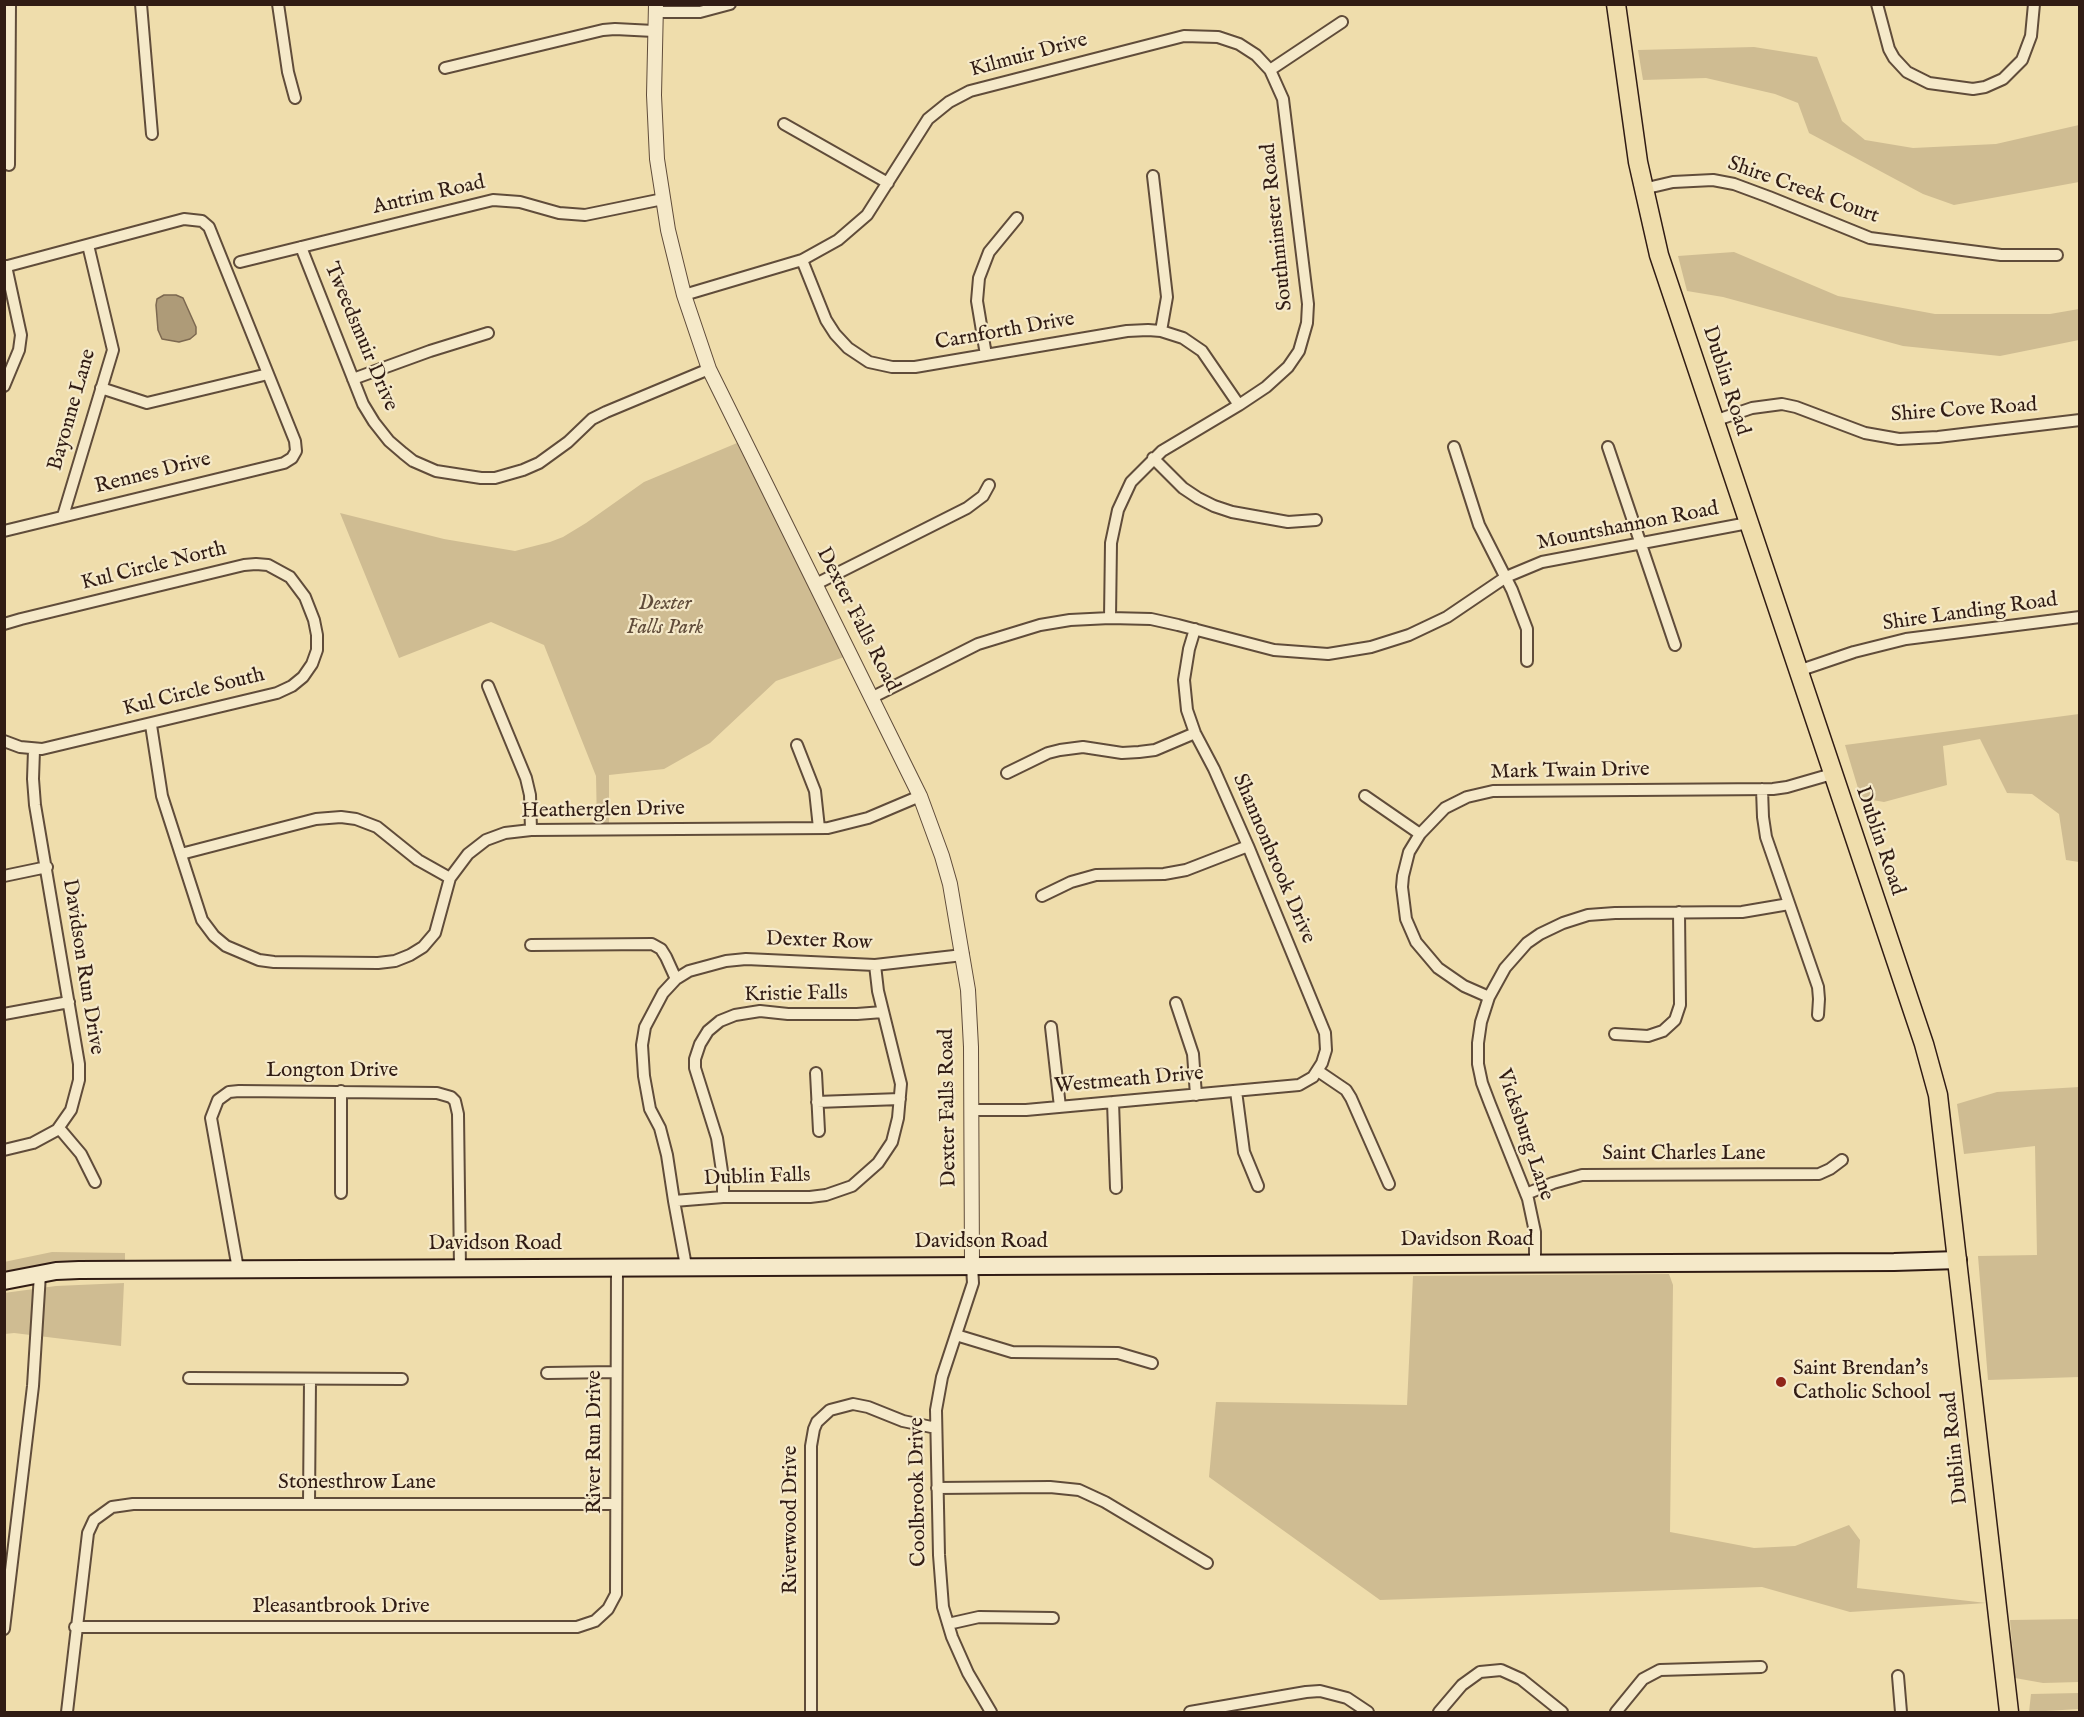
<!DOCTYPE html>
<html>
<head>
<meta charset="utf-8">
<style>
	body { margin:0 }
	#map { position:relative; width:2084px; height:1717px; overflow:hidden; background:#efddac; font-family:"IM FELL English",serif }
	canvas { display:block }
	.frame { position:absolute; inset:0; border:6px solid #311c14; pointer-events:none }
</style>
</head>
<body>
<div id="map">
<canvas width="2084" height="1717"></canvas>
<div class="frame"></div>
</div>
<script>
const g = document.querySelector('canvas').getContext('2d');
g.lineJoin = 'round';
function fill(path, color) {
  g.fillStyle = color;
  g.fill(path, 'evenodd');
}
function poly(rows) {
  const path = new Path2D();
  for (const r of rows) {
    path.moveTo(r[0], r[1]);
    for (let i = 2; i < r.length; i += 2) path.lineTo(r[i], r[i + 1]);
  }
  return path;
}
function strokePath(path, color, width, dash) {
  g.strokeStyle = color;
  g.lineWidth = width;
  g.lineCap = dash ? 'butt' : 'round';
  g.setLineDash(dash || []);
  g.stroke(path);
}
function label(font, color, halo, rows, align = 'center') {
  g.font = font + ' "IM FELL English",serif';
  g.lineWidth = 4.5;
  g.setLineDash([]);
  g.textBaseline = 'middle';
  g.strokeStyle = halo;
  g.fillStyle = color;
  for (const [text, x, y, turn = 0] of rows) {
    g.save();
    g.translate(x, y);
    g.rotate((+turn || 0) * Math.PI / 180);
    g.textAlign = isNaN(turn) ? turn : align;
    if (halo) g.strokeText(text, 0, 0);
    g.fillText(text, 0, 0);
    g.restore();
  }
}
fill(poly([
	[1754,47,1817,57,1842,121,1865,140,1913,148,1996,144,2079,125,2079,182,1954,205,1923,194,1809,133,1798,103,1775,94,1706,78,1643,80,1638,50],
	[1734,252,1838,296,1935,314,2050,314,2079,309,2079,340,2000,356,1903,346,1723,297,1687,291,1678,256],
	[737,443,844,657,776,681,710,743,664,769,609,775,609,825,597,826,596,776,544,645,491,622,399,658,340,513,444,539,515,551,550,542,563,537,586,523,644,482],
	[2079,714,2079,862,2066,860,2059,814,2032,794,2007,793,1980,739,1943,746,1947,785,1884,802,1861,798,1845,745],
	[2079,1087,2079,1377,1988,1380,1978,1256,2037,1255,2035,1146,1964,1154,1957,1104,1997,1092],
	[52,1252,125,1253,125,1261,64,1262,5,1272,4,1262],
	[1669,1274,1673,1285,1670,1532,1754,1548,1795,1546,1849,1525,1860,1540,1857,1588,1986,1603,1850,1612,1762,1587,1380,1600,1209,1477,1216,1402,1407,1405,1413,1276],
	[124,1283,121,1346,14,1333,5,1334,4,1293,56,1286],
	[2079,1619,2079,1682,2043,1683,2015,1678,2010,1620],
	[2079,1693,2079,1709,2029,1712,2031,1694]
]), '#cfbc92');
const water = poly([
	[164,295,176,295,183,298,196,327,196,334,190,339,179,342,162,339,158,330,156,305,157,299,164,295]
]);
fill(water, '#ae9b78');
strokePath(water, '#7c6850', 1.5);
const minor = poly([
	[141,4,152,134],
	[278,4,288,72,295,98],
	[1877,4,1889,49,1894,58,1907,72,1929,83,1973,89,1985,87,2003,79,2022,60,2031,36,2034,4],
	[656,12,700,12,730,4],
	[445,68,603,30,615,29,654,31],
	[1270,70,1342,22],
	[784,124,888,183],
	[9,165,10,4],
	[1153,176,1167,297,1161,331],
	[1643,189,1673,182,1713,180,1734,184,1769,197,1870,238,2001,255,2057,255],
	[301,247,363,404,374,422,389,441,403,453,413,461,436,471,481,478,495,478,523,470,539,463,568,442,592,419,606,412,709,369],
	[802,260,826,320,835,334,848,348,869,362,892,367,915,367,1127,331,1148,330,1161,331,1183,338,1202,351,1239,405],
	[240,262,493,200,520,202,559,213,585,215,663,199],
	[4,267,184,219,202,221,209,227,295,441,296,451,292,458,284,463,4,531],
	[684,295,802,260,838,240,867,215,928,119,949,102,970,91,1184,36,1218,37,1239,44,1256,55,1270,70,1283,99,1308,304,1307,323,1299,351,1288,367,1266,387,1239,405,1162,451,1131,482,1118,510,1111,543,1110,618],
	[986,355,977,301,979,278,989,252,1017,218],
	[353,379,430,351,488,333],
	[4,386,19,350,21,335,6,266],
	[101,388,147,403,268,374],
	[1714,421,1752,408,1782,404,1796,407,1865,433,1899,439,1938,437,2080,420],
	[1454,447,1479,525,1512,590,1527,629,1527,661],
	[1608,447,1675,645],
	[1153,458,1183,488,1198,498,1214,506,1232,512,1288,522,1316,520],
	[63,516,113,350,88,245],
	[816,584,967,508,983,496,989,485],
	[4,624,21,619,244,565,256,564,268,565,290,577,305,597,314,620,317,635,317,650,312,664,303,677,292,686,277,693,42,749,20,747,4,741],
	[1798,671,1854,652,1906,639,2080,617],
	[488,686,526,778,530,795,531,830],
	[873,697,978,644,1040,625,1070,620,1110,618,1151,619,1178,625,1274,650,1328,654,1371,647,1409,635,1447,617,1506,577,1542,562,1748,523],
	[151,725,162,796,202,920,214,936,226,946,259,960,274,962,378,963,395,961,410,955,423,947,435,933,450,878,468,854,486,840,505,833,531,830,828,828,868,818,920,796],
	[797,745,815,791,819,828],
	[1007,773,1048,753,1060,750,1083,747,1122,753,1139,752,1155,750,1195,733],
	[1762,789,1763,817,1766,837,1818,987,1819,999,1818,1015],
	[1365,796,1420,834],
	[181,854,316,819,341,817,356,819,377,827,418,860,450,878],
	[4,876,47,867],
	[1042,896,1071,882,1096,875,1164,874,1186,870,1248,846],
	[531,945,652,944,661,949,666,957,676,979],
	[1489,997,1464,986,1438,968,1416,942,1406,919,1402,887,1403,876,1409,852,1420,834,1445,808,1467,797,1493,791,1773,789,1787,787,1832,774],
	[1176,1003,1193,1054,1196,1095],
	[4,1014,69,1002],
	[1051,1027,1060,1107],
	[1615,1034,1648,1036,1663,1031,1675,1020,1680,1005,1679,912],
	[1318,1071,1346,1090,1351,1098,1389,1184],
	[816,1073,819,1131],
	[341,1091,341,1193],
	[1236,1091,1244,1152,1258,1186],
	[817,1102,900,1099],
	[1113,1102,1116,1188],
	[971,1110,1026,1110,1299,1085,1313,1077,1322,1063,1326,1050,1325,1033,1248,846,1214,769,1195,733,1187,710,1184,680,1189,649,1195,629],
	[59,1128,81,1154,95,1182],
	[4,1150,33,1143,57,1130,71,1110,79,1080,79,1064,35,805,33,779,34,750],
	[1526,1194,1553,1183,1582,1175,1819,1174,1830,1169,1842,1160],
	[723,1197,723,1178,717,1138,695,1068,695,1059,700,1044,708,1031,720,1021,735,1015,760,1011,788,1014,857,1014,883,1012],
	[674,1201,723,1197,810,1197,826,1195,852,1186,878,1163,892,1142,898,1118,901,1084,878,991,875,965],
	[1535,1264,1535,1232,1528,1199,1490,1104,1482,1083,1478,1064,1478,1043,1481,1022,1489,997,1505,968,1527,943,1540,934,1563,923,1588,915,1615,913,1742,912,1789,904],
	[686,1266,674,1201,667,1155,660,1128,650,1109,644,1076,642,1045,645,1027,663,993,676,979,689,971,726,961,746,959,875,965,963,955],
	[972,1266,973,1283,942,1377,936,1410,939,1555,943,1607,952,1637,968,1673,991,1712],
	[238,1269,211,1118,218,1100,229,1092,239,1091,437,1093,451,1097,455,1101,458,1114,460,1268],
	[956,1335,1012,1352,1118,1353,1152,1363],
	[547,1373,615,1372],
	[189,1378,402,1379],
	[937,1488,1050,1487,1079,1490,1105,1502,1207,1563],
	[309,1503,310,1380],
	[948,1624,979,1617,1053,1618],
	[75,1627,577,1627,595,1621,608,1609,616,1594,617,1267],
	[4,1629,33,1386,40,1274],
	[1898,1676,1901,1712],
	[67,1712,88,1533,94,1520,112,1507,133,1504,616,1504],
	[811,1712,811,1446,814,1429,817,1422,830,1410,853,1404,868,1407,903,1421,936,1428],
	[1190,1712,1306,1692,1320,1691,1347,1698,1368,1712],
	[1439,1712,1462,1685,1480,1672,1501,1670,1521,1679,1562,1712],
	[1616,1712,1643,1679,1660,1670,1761,1667]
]);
const tertiary = poly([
	[656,4,654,95,657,159,668,230,684,295,709,369,920,796,942,856,950,884,968,990,971,1047,972,1266]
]);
const secondary = poly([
	[4,1281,56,1271,79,1270,1894,1262,1958,1260]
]);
const primary = poly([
	[1616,4,1638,162,1659,255,1924,1044,1938,1095,2009,1712]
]);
strokePath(minor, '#604c3a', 14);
strokePath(tertiary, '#604c3a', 16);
strokePath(secondary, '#311c14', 20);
strokePath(primary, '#311c14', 21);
strokePath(minor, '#f5e9c9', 10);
strokePath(tertiary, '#f5e9c9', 14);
strokePath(secondary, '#f5e9c9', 16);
strokePath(primary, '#efddac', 18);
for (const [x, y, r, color] of [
	[1781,1382,6,"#8f2418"]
]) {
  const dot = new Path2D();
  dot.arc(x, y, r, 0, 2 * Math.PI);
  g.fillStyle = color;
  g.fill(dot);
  strokePath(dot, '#f5e9c9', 2);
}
label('21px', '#311c14', '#f5e9c9', [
	["Kilmuir Drive",1029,56,-15],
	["Shire Creek Court",1803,191,20],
	["Antrim Road",429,196,-13],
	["Southminster Road",1278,227,-96],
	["Carnforth Drive",1005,332,-10],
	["Tweedsmuir Drive",360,337,67],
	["Dublin Road",1725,381,72],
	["Bayonne Lane",73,410,-74],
	["Shire Cove Road",1964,411,-4],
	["Rennes Drive",153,474,-14],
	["Mountshannon Road",1628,527,-11],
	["Kul Circle North",154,567,-14],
	["Shire Landing Road",1970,613,-8],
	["Dexter Falls Road",857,620,63],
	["Kul Circle South",194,693,-14],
	["Mark Twain Drive",1570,772,-1],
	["Heatherglen Drive",603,811,-1],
	["Dublin Road",1879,841,71],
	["Shannonbrook Drive",1273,859,67],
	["Dexter Row",819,942,2],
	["Davidson Run Drive",82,967,81],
	["Kristie Falls",796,995,-1],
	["Longton Drive",332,1072],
	["Westmeath Drive",1129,1081,-5],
	["Dexter Falls Road",949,1108,-91],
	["Vicksburg Lane",1524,1135,71],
	["Saint Charles Lane",1684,1155],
	["Dublin Falls",757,1178,-2],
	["Davidson Road",1467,1241],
	["Davidson Road",981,1243],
	["Davidson Road",495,1245],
	["River Run Drive",596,1442,-90],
	["Dublin Road",1956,1448,-96],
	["Stonesthrow Lane",357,1484],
	["Coolbrook Drive",919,1492,-91],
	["Riverwood Drive",792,1520,-90],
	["Pleasantbrook Drive",341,1608]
]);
label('italic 21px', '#604c3a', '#f5e9c9', [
	["Dexter",665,605],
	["Falls Park",665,629]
]);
label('21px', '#311c14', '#f5e9c9', [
	["Saint Brendan's",1793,1370],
	["Catholic School",1793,1394]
], 'left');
</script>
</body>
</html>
